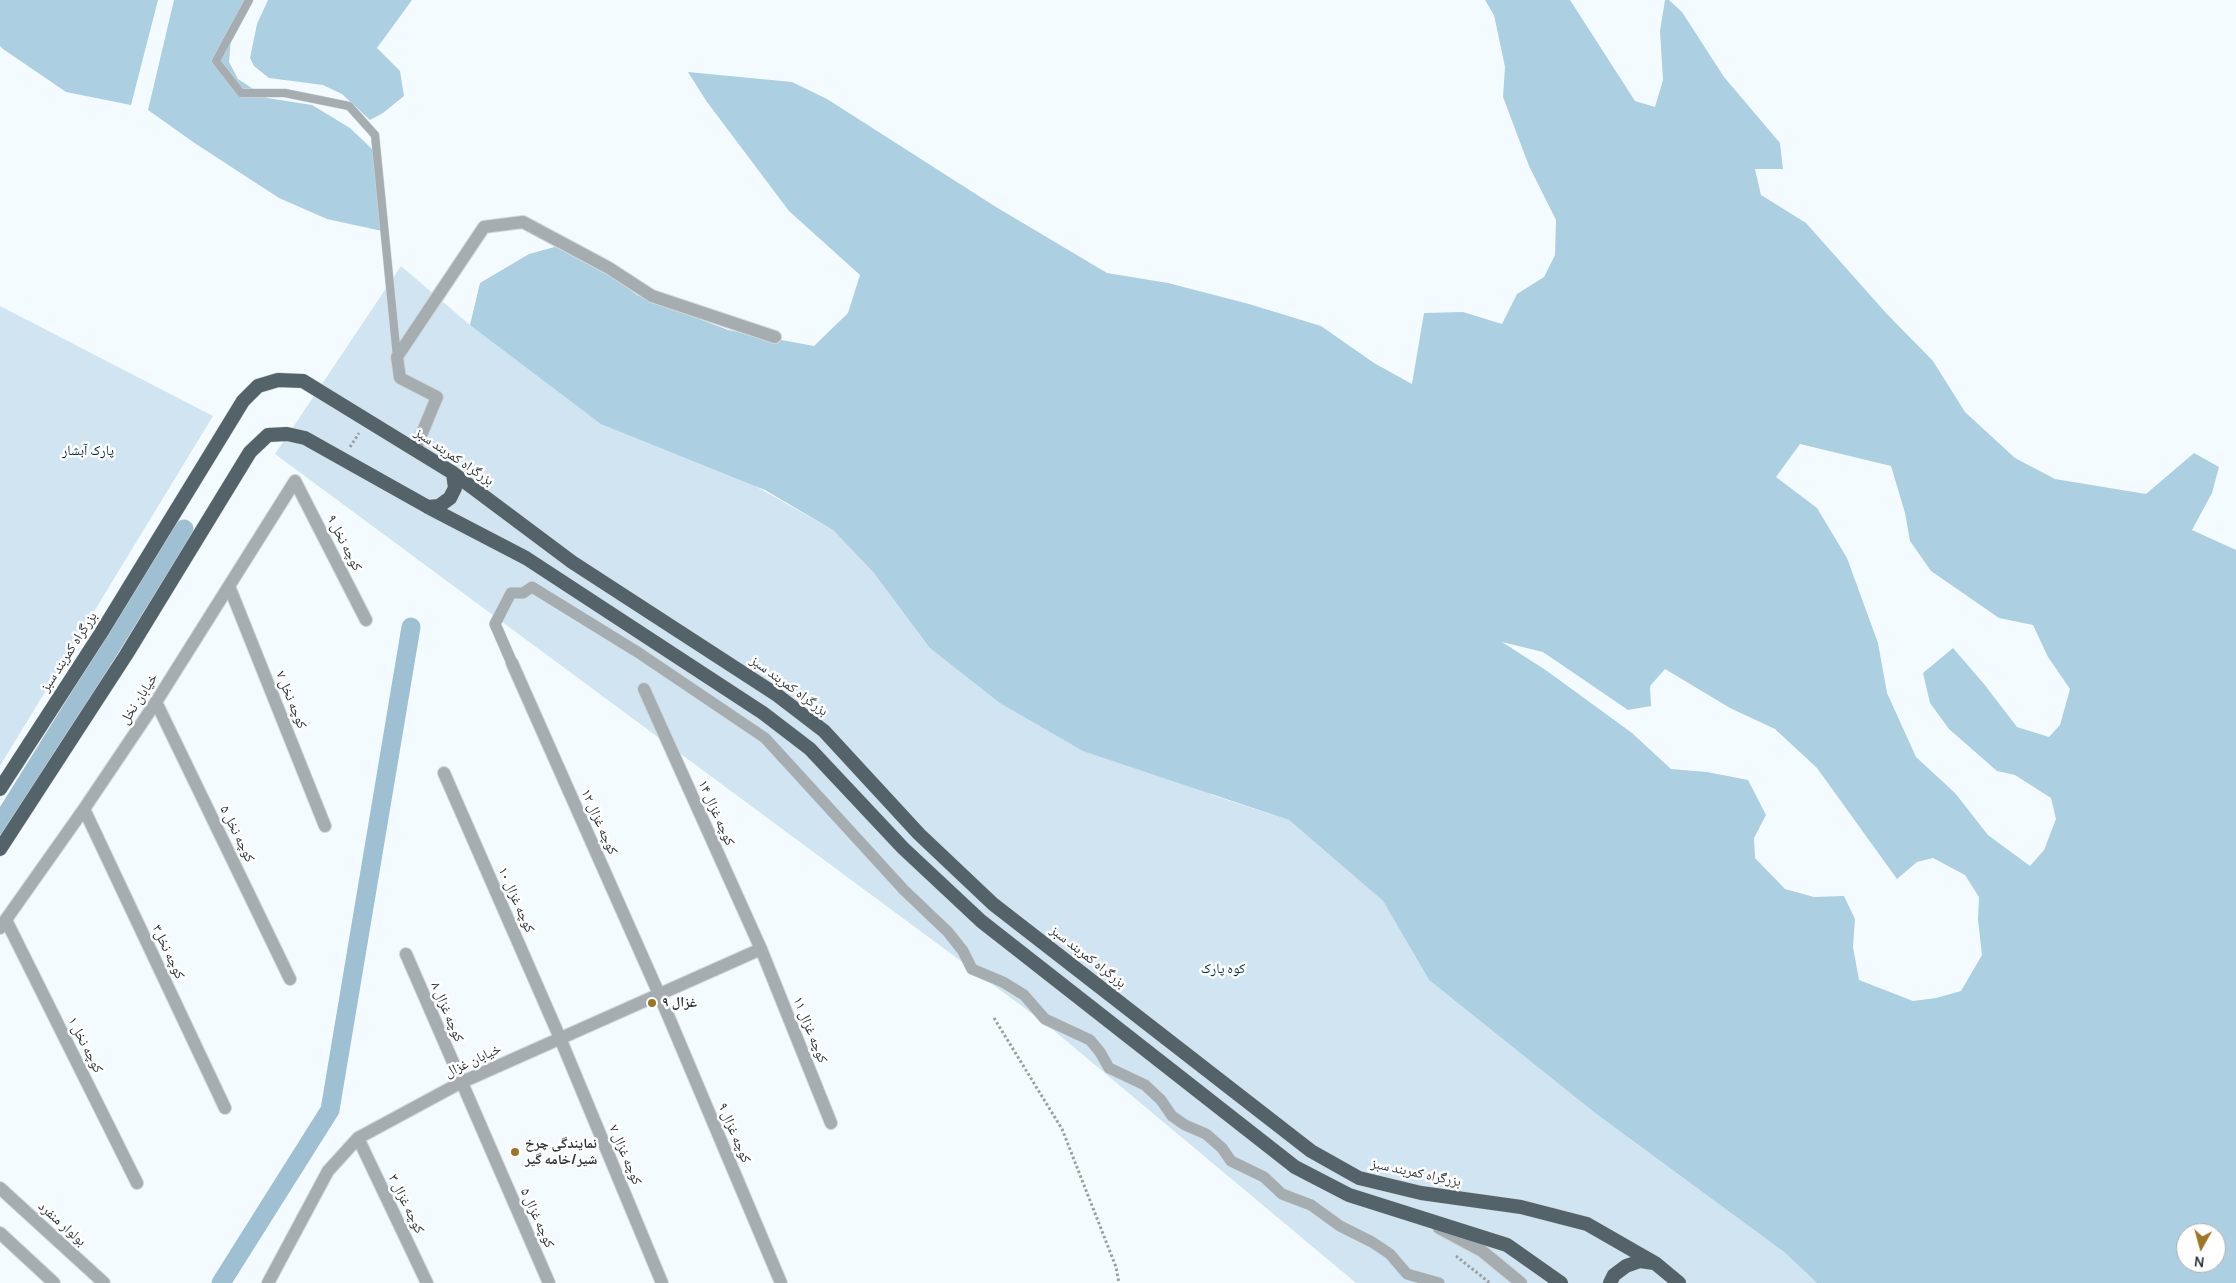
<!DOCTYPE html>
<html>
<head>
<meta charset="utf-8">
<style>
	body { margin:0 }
	#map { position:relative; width:2236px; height:1283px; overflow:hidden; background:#f4fbff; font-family:Manrope,sans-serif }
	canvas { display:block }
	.north { position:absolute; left:2176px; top:1223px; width:50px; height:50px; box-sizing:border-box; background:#fff; border:1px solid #acafb0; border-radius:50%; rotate:187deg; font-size:14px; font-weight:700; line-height:20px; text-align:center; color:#2f363a }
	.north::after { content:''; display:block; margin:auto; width:18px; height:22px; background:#9e7523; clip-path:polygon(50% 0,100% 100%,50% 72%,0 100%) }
</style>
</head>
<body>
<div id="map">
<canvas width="2236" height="1283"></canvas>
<div class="north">N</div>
</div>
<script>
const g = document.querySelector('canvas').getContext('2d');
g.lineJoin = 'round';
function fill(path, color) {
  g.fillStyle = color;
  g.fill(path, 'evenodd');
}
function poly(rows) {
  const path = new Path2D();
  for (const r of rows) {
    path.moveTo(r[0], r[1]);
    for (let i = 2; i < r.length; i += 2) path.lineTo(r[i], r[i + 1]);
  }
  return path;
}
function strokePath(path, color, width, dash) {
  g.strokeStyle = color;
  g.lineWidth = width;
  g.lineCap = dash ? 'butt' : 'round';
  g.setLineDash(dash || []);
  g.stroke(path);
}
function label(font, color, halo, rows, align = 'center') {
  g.font = font + ' Manrope,"Noto Naskh Arabic",sans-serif';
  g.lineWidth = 5;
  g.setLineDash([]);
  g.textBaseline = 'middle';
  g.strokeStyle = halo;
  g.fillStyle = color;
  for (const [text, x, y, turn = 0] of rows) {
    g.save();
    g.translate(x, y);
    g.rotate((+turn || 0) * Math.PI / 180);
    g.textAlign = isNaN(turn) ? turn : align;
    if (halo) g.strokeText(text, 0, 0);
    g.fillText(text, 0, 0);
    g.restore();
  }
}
fill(poly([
	[401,266,470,325,833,530,874,573,1212,795,1289,820,1383,901,1429,980,1595,1113,1784,1252,1817,1283,1356,1283,1046,1024,275,454],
	[0,306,213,416,0,766]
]), '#d0e5f1');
fill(poly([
	[0,0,158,0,131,105,66,92,3,49,0,46],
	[174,0,245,0,231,38,229,62,238,79,267,98,312,105,350,128,372,149,384,197,382,231,327,219,279,198,196,144,148,110],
	[268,0,412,0,377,48,400,71,404,96,383,113,370,120,342,94,323,85,269,78,254,66,250,58,257,24],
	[1485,0,1570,0,1635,101,1655,107,1663,80,1660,31,1665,0,1669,0,1682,12,1724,77,1780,143,1783,169,1755,169,1761,195,1806,223,1886,313,1933,361,1965,412,2015,458,2055,479,2146,494,2194,453,2219,467,2212,493,2192,530,2236,550,2236,1283,1817,1283,1784,1252,1595,1113,1429,980,1383,901,1289,820,1083,751,1000,703,930,648,874,573,833,530,765,490,601,424,470,325,480,283,529,254,569,243,637,295,728,330,814,346,848,313,860,275,789,211,707,102,688,72,792,82,827,99,996,207,1107,273,1168,283,1249,304,1321,326,1374,363,1412,384,1424,313,1463,312,1502,324,1517,294,1544,277,1555,255,1556,220,1529,166,1503,97,1505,67,1494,15],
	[1800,444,1891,466,1905,513,1910,541,1931,571,1999,618,2033,625,2048,657,2070,689,2060,725,2049,737,2017,727,1984,684,1953,648,1923,673,1930,703,1949,729,1997,771,2015,775,2051,798,2056,819,2044,850,2030,866,1988,835,1955,793,1916,757,1887,693,1878,643,1847,558,1817,508,1776,477],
	[1502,642,1543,652,1628,710,1651,706,1650,686,1665,669,1730,708,1775,729,1817,768,1897,879,1917,862,1933,858,1965,875,1979,897,1978,920,1982,955,1961,991,1936,998,1913,1001,1859,980,1853,947,1855,919,1844,896,1814,897,1785,889,1755,858,1754,838,1766,815,1748,780,1707,772,1671,769,1632,733,1547,671],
	[2186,1233,2216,1233,2216,1263,2186,1263]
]), '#accfe1');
strokePath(poly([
	[0,825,184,529],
	[221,1283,330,1110,411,627]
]), '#9ec0d2', 19);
const service = poly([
	[249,0,216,61,241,93,285,93,349,106,375,135,397,357]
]);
const pedestrian = poly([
	[512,663,495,624,511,593,523,593,532,587,639,653,765,738,904,890,948,932,963,951,972,969,1003,982,1024,995,1045,1019,1090,1040,1100,1052,1109,1068,1145,1085,1161,1100,1172,1116,1185,1125,1206,1134,1222,1148,1231,1161,1264,1177,1282,1194,1311,1205,1340,1226,1372,1242,1390,1254,1407,1274,1439,1283]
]);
const minor = poly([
	[415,450,437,397,400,378,397,357,484,227,523,222,609,268,652,296,775,337],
	[295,481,366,620],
	[229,586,325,826],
	[512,663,659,994,781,1283],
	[644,689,761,949,831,1123],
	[156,702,290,979],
	[444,773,560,1038,662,1283],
	[84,809,225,1108],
	[6,920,137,1183],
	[0,928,84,809,156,702,295,481],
	[406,954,549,1283],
	[358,1138,427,1283],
	[268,1283,328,1171,358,1138,460,1083,761,949]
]);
const tertiary = poly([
	[0,1188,104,1283],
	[1439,1228,1482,1251,1521,1283],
	[0,1233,54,1283]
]);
const trunk = poly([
	[428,507,439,506,450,498,455,488,453,473],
	[0,789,101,633,243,401,258,386,278,380,303,381,453,473,572,562,777,695,824,731,919,834,993,904,1311,1151,1359,1178,1421,1193,1521,1207,1587,1224,1655,1263,1679,1283],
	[0,849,126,655,250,452,268,435,287,434,305,438,428,507,526,558,763,713,810,749,903,848,981,921,1295,1167,1349,1195,1507,1245,1561,1283],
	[1610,1283,1614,1275,1626,1266,1640,1261,1654,1263]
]);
strokePath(service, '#d1d8dc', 9);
strokePath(pedestrian, '#d1d8dc', 12);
strokePath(minor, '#d1d8dc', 14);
strokePath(tertiary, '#d1d8dc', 14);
strokePath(trunk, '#d1d8dc', 15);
strokePath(poly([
	[350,447,359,433],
	[994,1018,1062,1129,1116,1267,1119,1283],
	[1456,1256,1490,1283]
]), '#99a0a4', 3, [2.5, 2.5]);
strokePath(service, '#a5adb1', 8);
strokePath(pedestrian, '#a5adb1', 11);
strokePath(minor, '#a5adb1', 12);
strokePath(tertiary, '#a5adb1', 12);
strokePath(trunk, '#54626a', 14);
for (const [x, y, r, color] of [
	[652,1003,5,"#9e7523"],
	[515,1152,5,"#9e7523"]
]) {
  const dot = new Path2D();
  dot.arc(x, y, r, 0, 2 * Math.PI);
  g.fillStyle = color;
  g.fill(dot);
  strokePath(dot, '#fff', 2);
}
label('14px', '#003245', '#fff', [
	["پارک آبشار",88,451],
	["کوه پارک",1223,969]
]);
label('14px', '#2f363a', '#fff', [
	["بزرگراه کمربند سبز",454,457,34],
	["کوچه نخل ۹",344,543,63],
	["بزرگراه کمربند سبز",69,652,-57],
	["بزرگراه کمربند سبز",789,686,36],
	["خیابان نخل",139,699,-57],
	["کوچه نخل ۷",291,700,68],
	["کوچه غزال ۱۴",716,813,66],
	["کوچه غزال ۱۲",599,822,66],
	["کوچه نخل ۵",237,834,64],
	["کوچه غزال ۱۰",516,900,66],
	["کوچه نخل۳",168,952,65],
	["بزرگراه کمربند سبز",1088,957,38],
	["کوچه غزال ۸",447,1012,67],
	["کوچه غزال ۱۱",810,1030,68],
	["کوچه نخل ۱",85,1045,63],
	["خیابان غزال",473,1061,-25],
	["کوچه غزال ۹",734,1133,67],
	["کوچه غزال ۷",625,1155,67],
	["بزرگراه کمربند سبز",1416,1173,12],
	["کوچه غزال ۳",406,1204,64],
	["کوچه غزال ۵",537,1218,66],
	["بولوار منفرد",62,1224,42]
]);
label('bold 14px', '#2f363a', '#fff', [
	["غزال ۹",662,1003],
	["نمایندگی چرخ",525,1144],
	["شیر/خامه گیر",525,1160]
], 'left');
</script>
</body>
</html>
